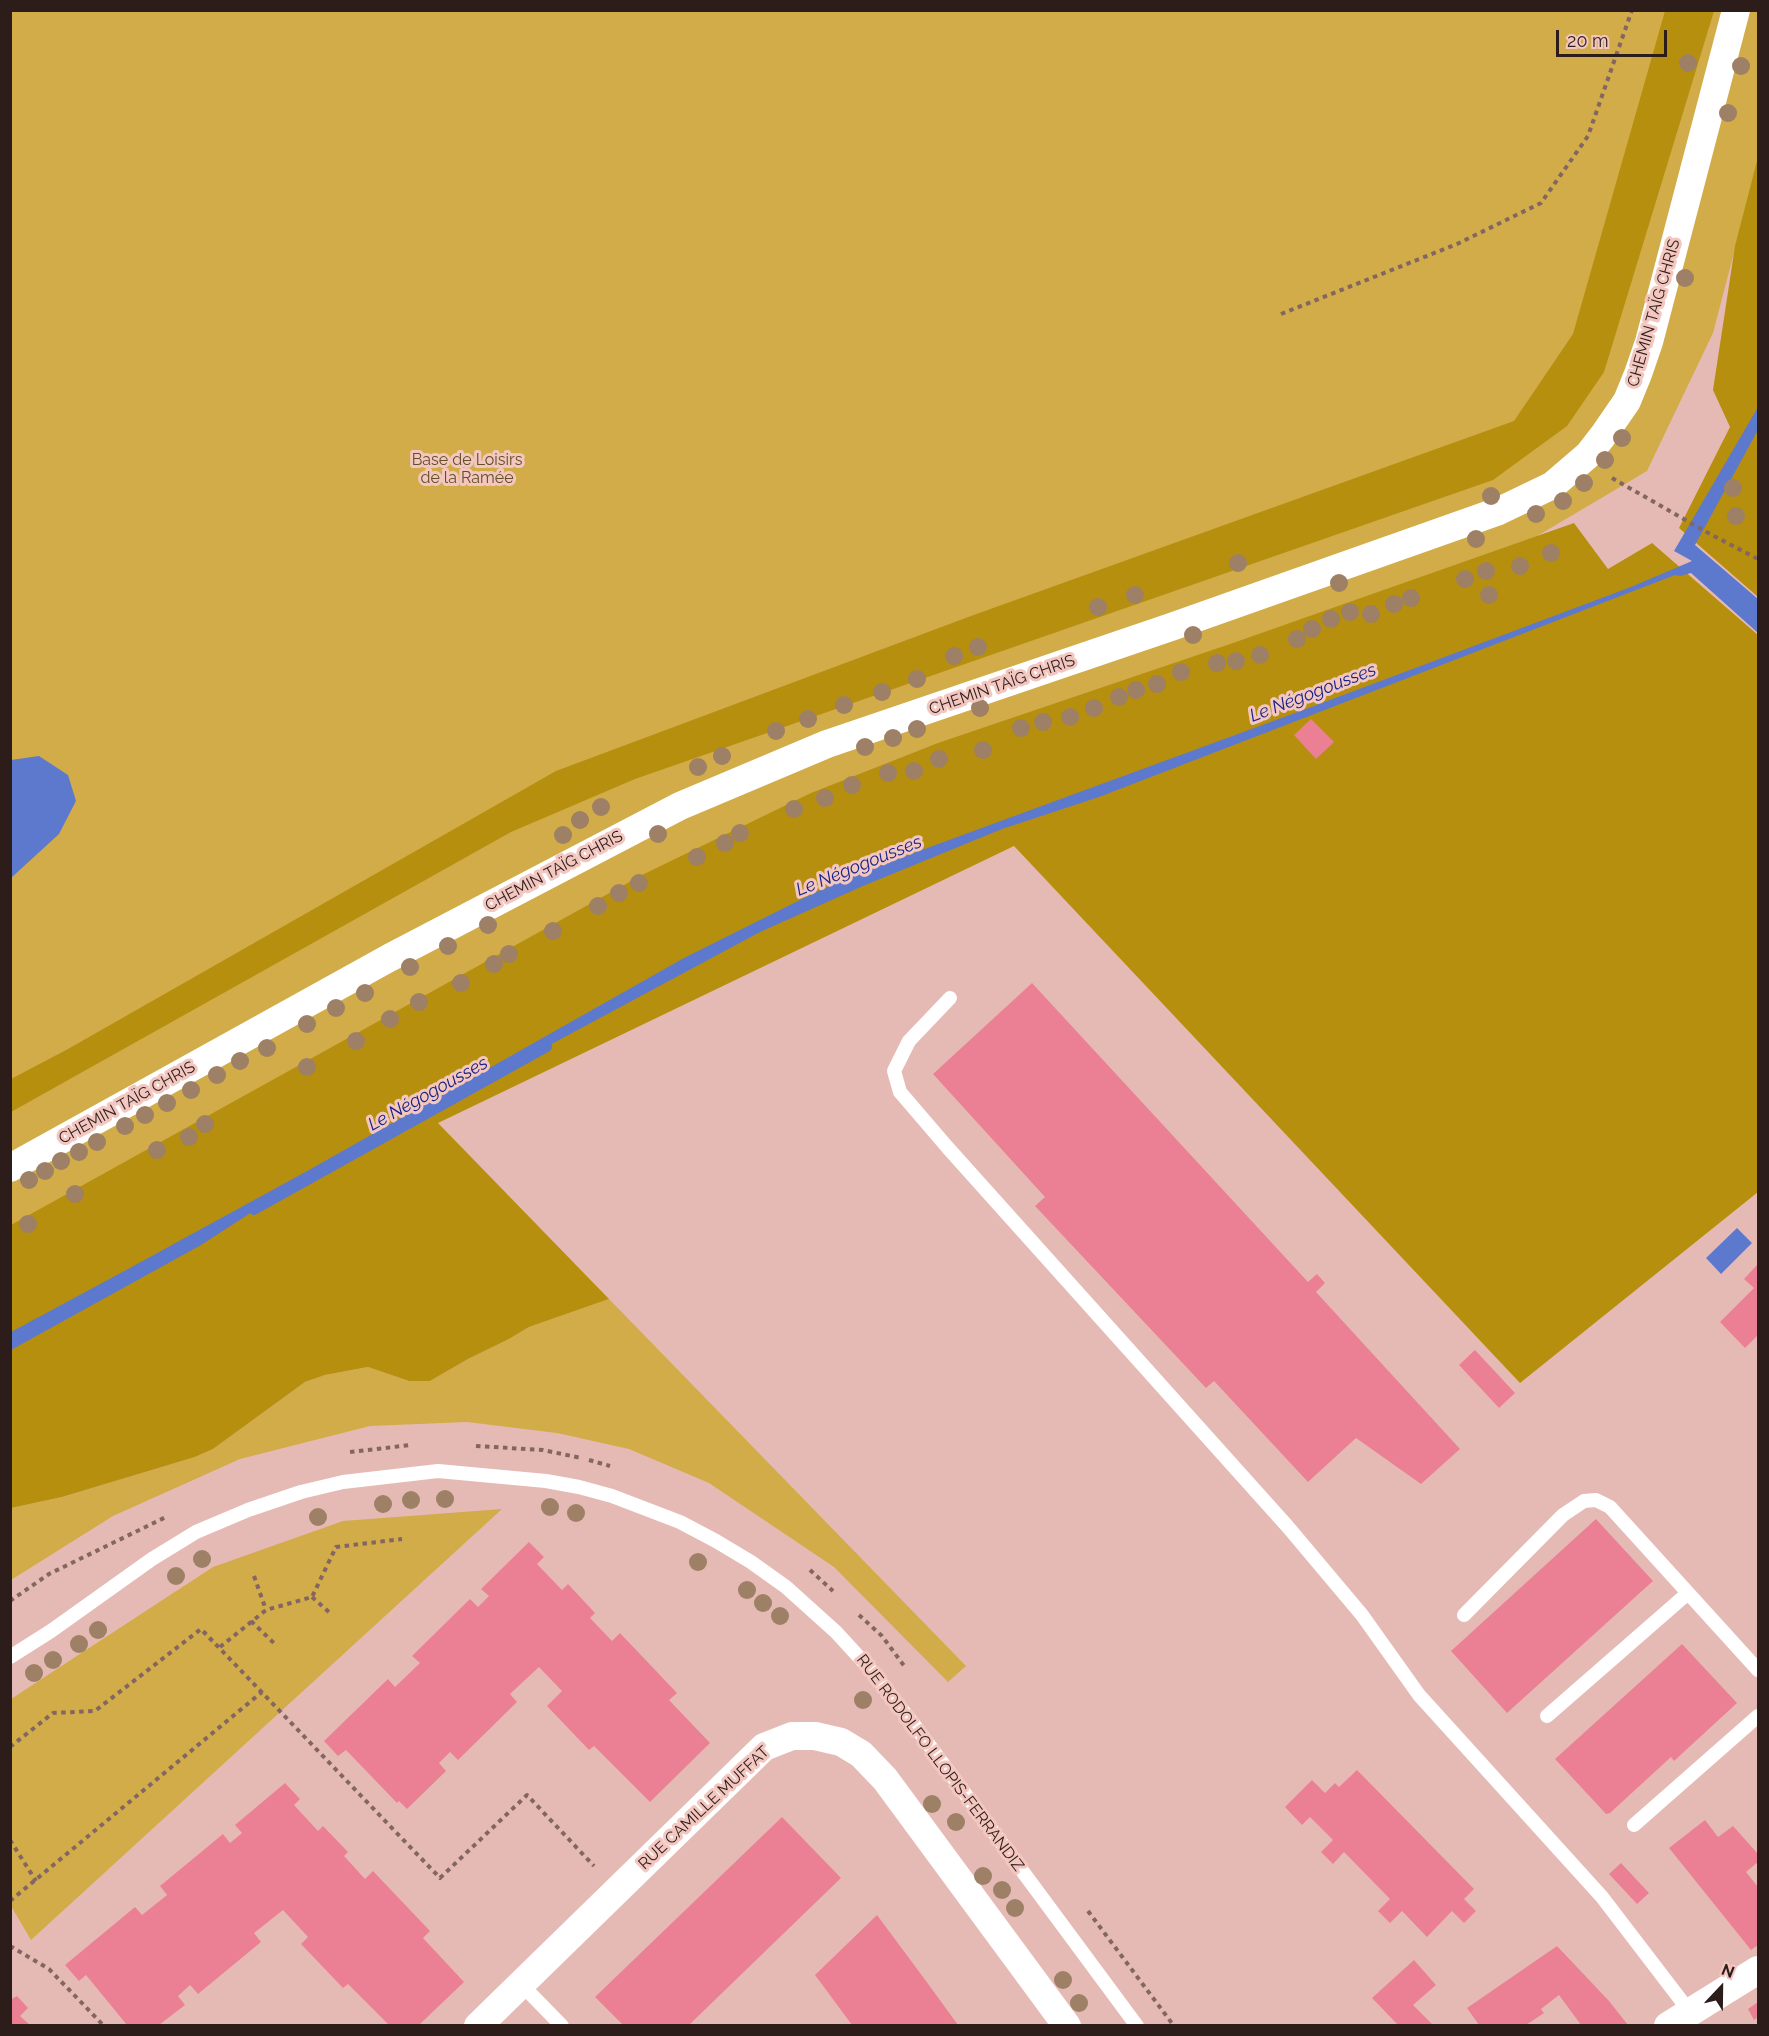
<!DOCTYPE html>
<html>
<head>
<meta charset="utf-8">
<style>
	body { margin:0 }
	#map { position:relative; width:1769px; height:2036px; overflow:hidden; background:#e6bab4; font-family:Raleway,sans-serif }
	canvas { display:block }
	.frame { position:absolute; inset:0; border:12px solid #2c1d1a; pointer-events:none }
	.north { position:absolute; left:1691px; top:1958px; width:60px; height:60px; -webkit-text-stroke:4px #f3c7c0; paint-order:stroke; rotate:22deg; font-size:16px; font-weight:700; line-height:24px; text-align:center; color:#2c1d1a }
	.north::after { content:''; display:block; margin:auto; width:21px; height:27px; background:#2c1d1a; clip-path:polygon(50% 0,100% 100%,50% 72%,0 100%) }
	.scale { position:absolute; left:1556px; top:30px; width:111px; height:27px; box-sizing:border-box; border:3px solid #2c1d1a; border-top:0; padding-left:8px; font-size:18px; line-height:21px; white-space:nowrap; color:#2c1d1a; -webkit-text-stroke:4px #f3c7c0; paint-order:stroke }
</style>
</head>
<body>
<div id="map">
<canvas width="1769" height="2036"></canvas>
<div class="frame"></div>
<div class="north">N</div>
<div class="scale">20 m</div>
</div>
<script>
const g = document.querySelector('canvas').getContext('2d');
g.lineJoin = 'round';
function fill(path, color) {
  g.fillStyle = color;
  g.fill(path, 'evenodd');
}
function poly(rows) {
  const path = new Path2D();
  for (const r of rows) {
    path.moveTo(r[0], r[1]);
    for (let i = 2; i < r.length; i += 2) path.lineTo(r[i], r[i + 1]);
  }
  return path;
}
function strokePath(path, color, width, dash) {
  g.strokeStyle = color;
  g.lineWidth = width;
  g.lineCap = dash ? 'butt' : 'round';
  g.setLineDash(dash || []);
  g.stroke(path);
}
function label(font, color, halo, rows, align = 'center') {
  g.font = font + ' Raleway,sans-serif';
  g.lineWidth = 6;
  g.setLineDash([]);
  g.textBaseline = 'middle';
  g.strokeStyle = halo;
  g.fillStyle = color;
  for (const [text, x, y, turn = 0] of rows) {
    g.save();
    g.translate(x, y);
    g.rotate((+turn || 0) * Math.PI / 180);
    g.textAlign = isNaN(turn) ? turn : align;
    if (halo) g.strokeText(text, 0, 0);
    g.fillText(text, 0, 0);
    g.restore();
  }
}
fill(poly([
	[11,11,1758,11,1758,161,1713,333,1647,471,1527,542,11,1232],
	[609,1299,966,1666,948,1682,834,1567,709,1483,629,1449,557,1433,467,1422,370,1426,240,1459,113,1516,11,1580,11,1508,62,1497,195,1457,213,1449,305,1382,325,1375,368,1367,409,1381,430,1381,468,1359,509,1339,529,1327],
	[502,1509,31,1940,11,1906,11,1699,213,1567,343,1521]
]), '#d1ac49');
fill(poly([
	[1665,11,1714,11,1604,372,1567,426,1493,480,635,779,511,832,11,1112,11,1079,68,1049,556,771,971,616,1514,421,1573,334],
	[1758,157,1758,597,1679,528,1730,427,1713,390,1735,246],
	[1574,523,1608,569,1652,543,1758,635,1758,1192,1520,1383,1014,846,438,1123,609,1299,529,1327,509,1339,468,1359,430,1381,409,1381,368,1367,325,1375,305,1382,213,1449,195,1457,62,1497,11,1508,11,1225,642,875,811,793,938,743,1233,643]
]), '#b68f0f');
fill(poly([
	[1758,407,1758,430,1695,545,1758,599,1758,633,1691,573,1680,576,1675,575,1099,797,1002,829,863,886,760,932,520,1061,266,1203,201,1245,11,1350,11,1332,128,1269,309,1170,684,958,806,897,849,877,900,858,1306,709,1631,587,1692,561,1674,551],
	[39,756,68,775,76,801,59,834,11,878,11,760],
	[1737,1228,1752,1243,1721,1274,1706,1258]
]), '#5d79cd');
strokePath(poly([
	[254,1210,547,1047]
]), '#5d79cd', 10);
fill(poly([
	[1311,719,1334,742,1316,759,1294,735],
	[1032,983,1308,1282,1317,1274,1325,1283,1316,1292,1460,1449,1421,1484,1356,1438,1308,1482,1214,1381,1206,1388,1035,1206,1045,1197,933,1074],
	[1758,1264,1758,1335,1745,1348,1720,1322,1754,1288,1744,1279],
	[1475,1350,1515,1393,1499,1408,1459,1365],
	[1596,1519,1653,1581,1507,1713,1451,1651],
	[529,1542,544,1557,537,1564,562,1590,568,1584,595,1613,590,1618,612,1641,620,1633,677,1693,669,1700,710,1743,650,1802,594,1746,589,1750,547,1706,562,1691,539,1667,510,1694,517,1702,458,1760,450,1752,439,1763,446,1771,407,1809,399,1801,397,1803,346,1750,338,1756,324,1741,388,1679,395,1687,420,1663,412,1656,470,1599,478,1607,489,1596,481,1589],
	[1682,1644,1737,1703,1674,1761,1671,1757,1610,1813,1606,1814,1555,1759],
	[1357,1770,1474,1889,1464,1899,1476,1911,1464,1923,1452,1911,1427,1937,1402,1911,1390,1923,1378,1911,1390,1899,1344,1852,1333,1864,1321,1852,1333,1840,1310,1817,1302,1825,1285,1807,1312,1780,1325,1793,1335,1783,1339,1787],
	[285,1783,300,1799,294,1805,318,1831,323,1826,348,1852,344,1856,365,1879,373,1871,430,1931,423,1938,464,1982,419,2025,389,2025,348,1984,343,1988,301,1944,308,1937,283,1910,254,1933,261,1942,198,1994,190,1985,178,1996,185,2005,159,2025,127,2025,86,1975,79,1981,65,1965,135,1907,142,1915,167,1895,160,1886,223,1834,230,1843,242,1833,235,1825],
	[782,1817,841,1878,689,2025,623,2025,595,1997],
	[1705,1820,1718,1837,1733,1826,1758,1854,1758,1862,1746,1872,1758,1887,1758,1945,1751,1950,1669,1848],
	[1621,1863,1649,1893,1637,1904,1609,1874],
	[877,1915,926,1981,958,2025,852,2025,815,1975],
	[1557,1946,1609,2001,1628,2025,1581,2025,1559,1995,1541,2009,1544,2013,1526,2025,1479,2025,1467,2008],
	[1414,1960,1436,1985,1413,2005,1433,2025,1398,2025,1372,1998],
	[17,1996,28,2008,20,2016,30,2025,10,2025,10,2000],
	[1758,2002,1758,2017,1754,2020,1748,2009]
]), '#eb8095');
strokePath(poly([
	[1281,314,1457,244,1541,203,1588,136,1632,10],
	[1612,478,1710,534,1758,559],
	[476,1446,543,1450,581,1458],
	[350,1452,411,1445],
	[589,1460,610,1466],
	[810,1570,833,1591],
	[254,1576,266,1610],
	[312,1597,329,1612],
	[10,1601,49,1574,168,1516],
	[859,1615,882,1636,905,1667],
	[251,1621,277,1646],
	[220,1647,266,1610,312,1597,336,1547,402,1539],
	[10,1747,53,1713,95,1711,201,1629,440,1878,527,1795,594,1866],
	[10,1840,36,1881],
	[10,1901,262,1692],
	[1088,1911,1174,2026],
	[10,1946,49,1969,104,2026]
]), '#836662', 4, [4.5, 4.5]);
strokePath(poly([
	[950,998,909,1041,894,1071,900,1092,948,1148,1288,1527,1362,1615,1419,1695,1602,1897,1690,2012],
	[1464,1615,1563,1515,1584,1501,1596,1500,1610,1507,1758,1670],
	[10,1657,51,1631,152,1559,196,1532,248,1510,301,1492,343,1482,438,1471,546,1481,579,1487,612,1496,680,1522,716,1541,751,1562,786,1587,836,1632,869,1668,912,1722,1137,2026],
	[1547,1716,1688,1593],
	[1634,1825,1758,1716],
	[521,1984,562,2026]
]), '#fff', 14);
strokePath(poly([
	[10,1168,389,958,680,806,827,744,1171,627,1499,511,1553,485,1588,455,1605,433,1627,401,1638,374,1649,342,1736,10],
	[478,2026,764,1747,792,1736,815,1736,841,1742,861,1754,885,1779,1067,2026],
	[1668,2026,1758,1970]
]), '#fff', 28);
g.fillStyle = '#9d8065';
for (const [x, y] of [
	[1688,63],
	[1741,66],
	[1728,113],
	[1685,278],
	[1622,438],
	[1605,460],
	[1584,483],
	[1733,488],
	[1491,496],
	[1563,501],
	[1536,514],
	[1736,516],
	[1476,539],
	[1551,553],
	[1238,563],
	[1520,566],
	[1486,571],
	[1465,579],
	[1339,583],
	[1135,595],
	[1489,595],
	[1411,598],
	[1394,604],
	[1098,607],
	[1350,612],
	[1371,614],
	[1331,619],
	[1312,629],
	[1193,635],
	[1297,639],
	[978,647],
	[1260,655],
	[954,656],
	[1236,661],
	[1217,663],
	[1181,672],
	[917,679],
	[1157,684],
	[1136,690],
	[882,692],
	[1119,697],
	[844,705],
	[980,708],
	[1094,708],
	[1070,717],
	[808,719],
	[1043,722],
	[1021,728],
	[917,729],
	[776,731],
	[893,738],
	[865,747],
	[983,750],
	[722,756],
	[939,759],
	[698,767],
	[914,771],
	[888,773],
	[852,785],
	[825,798],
	[601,807],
	[794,809],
	[580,820],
	[740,833],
	[658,834],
	[563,835],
	[725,843],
	[697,857],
	[639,883],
	[619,893],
	[598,906],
	[488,925],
	[553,931],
	[448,946],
	[509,954],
	[494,964],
	[410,967],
	[461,983],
	[365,993],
	[419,1002],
	[336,1008],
	[390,1019],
	[307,1024],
	[356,1041],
	[267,1048],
	[240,1061],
	[307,1067],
	[217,1075],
	[191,1090],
	[167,1103],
	[145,1115],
	[205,1124],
	[125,1126],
	[189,1137],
	[97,1142],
	[157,1150],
	[79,1152],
	[61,1161],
	[45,1171],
	[29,1180],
	[75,1194],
	[28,1224],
	[445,1499],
	[411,1500],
	[383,1504],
	[550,1507],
	[576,1513],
	[318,1517],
	[202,1559],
	[698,1562],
	[176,1576],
	[747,1590],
	[763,1603],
	[780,1616],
	[98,1630],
	[79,1644],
	[53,1660],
	[34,1673],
	[863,1700],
	[932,1804],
	[956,1822],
	[983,1876],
	[1002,1890],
	[1015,1908],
	[1063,1980],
	[1079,2003]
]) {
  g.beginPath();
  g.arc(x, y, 9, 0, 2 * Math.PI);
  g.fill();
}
label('16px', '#2c1d1a', '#f3c7c0', [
	["CHEMIN TAÏG CHRIS",1654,313,-74],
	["CHEMIN TAÏG CHRIS",1002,685,-19],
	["CHEMIN TAÏG CHRIS",554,871,-28],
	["CHEMIN TAÏG CHRIS",127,1103,-29],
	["RUE RODOLFO LLOPIS-FERRANDIZ",940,1763,53],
	["RUE CAMILLE MUFFAT",704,1808,-43]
]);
label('16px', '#615025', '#f3c7c0', [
	["Base de Loisirs",467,460],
	["de la Ramée",467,478]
]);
label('italic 18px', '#162386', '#f3c7c0', [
	["Le Négogousses",1313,693,-21],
	["Le Négogousses",859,866,-22],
	["Le Négogousses",428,1094,-29]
]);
</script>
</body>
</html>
